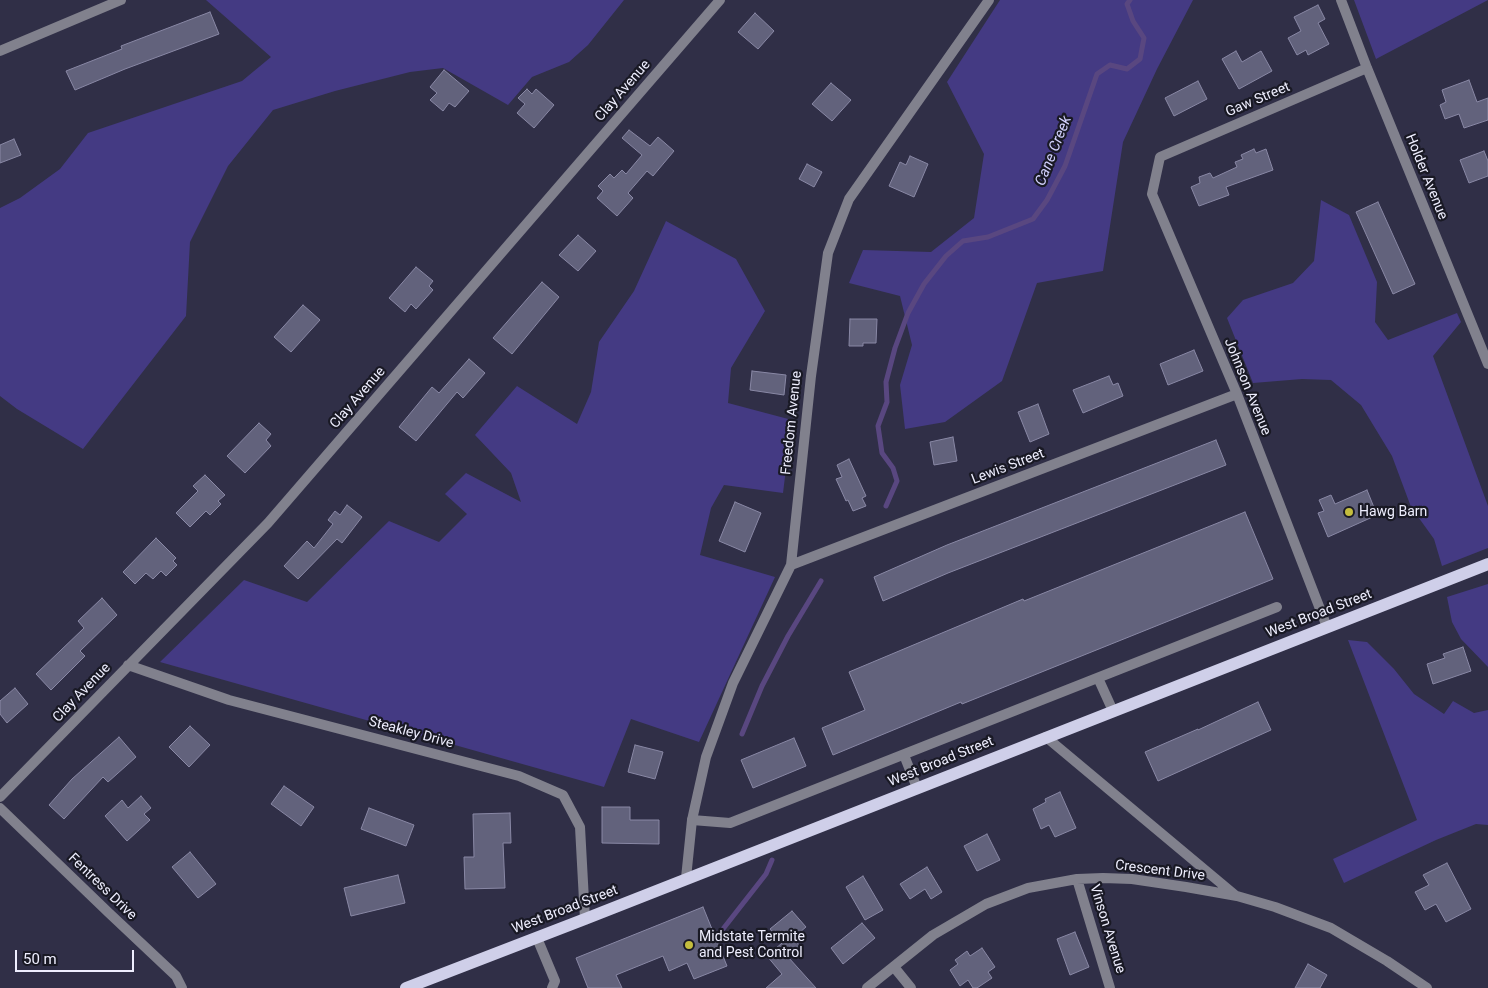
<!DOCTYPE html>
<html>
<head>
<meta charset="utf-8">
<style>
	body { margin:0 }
	#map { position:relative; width:1488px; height:988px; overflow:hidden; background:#302f47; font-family:Roboto,sans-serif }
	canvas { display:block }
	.scale { position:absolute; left:15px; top:950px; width:119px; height:22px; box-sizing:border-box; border:2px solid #eeeefe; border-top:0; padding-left:6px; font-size:15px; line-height:18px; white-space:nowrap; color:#eeeefe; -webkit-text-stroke:4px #191924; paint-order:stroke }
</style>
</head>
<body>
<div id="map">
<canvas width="1488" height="988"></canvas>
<div class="scale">50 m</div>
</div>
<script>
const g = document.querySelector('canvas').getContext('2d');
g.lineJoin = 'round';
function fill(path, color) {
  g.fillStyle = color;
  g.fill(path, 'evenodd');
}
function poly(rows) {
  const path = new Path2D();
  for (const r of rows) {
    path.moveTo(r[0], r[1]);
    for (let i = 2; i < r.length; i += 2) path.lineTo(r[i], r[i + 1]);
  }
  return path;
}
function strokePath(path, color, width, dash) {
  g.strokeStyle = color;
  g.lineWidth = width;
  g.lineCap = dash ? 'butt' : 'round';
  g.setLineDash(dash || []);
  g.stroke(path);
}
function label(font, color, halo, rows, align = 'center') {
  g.font = font + ' Roboto,sans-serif';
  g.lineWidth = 4.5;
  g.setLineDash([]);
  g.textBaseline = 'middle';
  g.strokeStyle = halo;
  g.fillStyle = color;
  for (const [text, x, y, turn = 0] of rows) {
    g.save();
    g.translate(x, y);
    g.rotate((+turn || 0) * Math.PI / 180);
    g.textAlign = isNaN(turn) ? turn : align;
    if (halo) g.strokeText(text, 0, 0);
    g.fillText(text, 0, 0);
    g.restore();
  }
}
fill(poly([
	[206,0,624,0,588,45,569,62,532,77,508,105,443,68,410,72,335,91,273,110,228,166,190,242,186,316,83,449,17,409,0,396,0,208,20,198,60,169,88,133,242,81,271,57],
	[1000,0,1193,0,1157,69,1123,142,1103,271,1037,283,1002,381,945,422,905,429,900,385,912,345,900,296,849,283,863,250,931,252,974,218,984,154,947,82],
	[1354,0,1488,0,1376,59],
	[1321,200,1349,215,1377,282,1375,322,1388,340,1457,313,1461,322,1433,356,1488,506,1488,548,1442,566,1434,539,1411,507,1392,456,1361,405,1331,380,1302,379,1253,383,1227,318,1243,300,1293,283,1314,261],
	[666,221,736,259,765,311,731,368,728,403,792,420,783,493,724,485,711,508,700,555,775,577,699,742,631,719,604,787,160,662,244,580,307,602,389,521,439,542,467,514,445,494,466,473,521,502,511,473,475,435,517,386,577,424,591,392,599,342,634,291],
	[1488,584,1488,667,1461,639,1452,622,1447,597],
	[1348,640,1367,642,1394,669,1414,694,1444,714,1453,701,1474,713,1488,710,1488,825,1476,824,1436,840,1344,883,1333,859,1417,820]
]), '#443a83');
strokePath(poly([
	[886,506,897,481,893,468,882,453,878,426,887,402,886,382,895,348,908,313,924,284,946,256,963,241,988,237,1033,219,1047,200,1065,166,1097,74,1110,65,1127,69,1140,59,1144,38,1133,21,1127,4,1130,0],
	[742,734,762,686,788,636,821,581],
	[723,929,766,874,772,860]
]), '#594780', 5);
const building = poly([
	[1318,5,1325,19,1318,23,1329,44,1308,55,1306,50,1297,55,1288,38,1301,31,1294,17,1318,5],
	[210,12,219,34,125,69,75,90,66,71,122,49,121,46,210,12],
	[755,13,774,31,758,49,738,32,755,13],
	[1236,51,1242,62,1261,51,1272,71,1239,89,1222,59,1236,51],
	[444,70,469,91,455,107,449,103,443,111,430,100,437,93,430,87,444,70],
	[1469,80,1477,102,1488,98,1488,120,1464,128,1459,114,1445,119,1440,105,1446,102,1442,90,1469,80],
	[1198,81,1207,99,1174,116,1165,98,1198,81],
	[831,83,851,100,832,121,812,104,831,83],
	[527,89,532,94,536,89,554,105,534,128,517,113,525,104,518,98,527,89],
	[629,130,650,146,658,137,674,151,653,176,647,171,628,193,633,198,617,216,597,198,603,191,598,186,610,174,614,178,622,170,626,174,642,155,622,138,629,130],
	[14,139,21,155,0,163,0,145,14,139],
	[1254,149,1256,153,1266,149,1273,170,1226,187,1229,195,1199,206,1191,187,1200,183,1199,177,1210,173,1213,178,1237,167,1235,162,1243,159,1241,155,1254,149],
	[1484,151,1488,161,1488,176,1469,183,1460,160,1484,151],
	[910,156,928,164,914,197,889,186,900,162,906,165,910,156],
	[807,164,822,172,814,187,799,179,807,164],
	[1378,202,1415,284,1393,294,1356,212,1378,202],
	[578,235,596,251,578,271,559,255,578,235],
	[416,267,433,281,429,286,433,290,416,309,411,304,405,312,389,298,416,267],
	[542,282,559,297,512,354,493,338,542,282],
	[303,305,320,320,291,352,274,337,303,305],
	[850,319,877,319,876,343,863,343,863,346,849,346,850,319],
	[1194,350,1203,371,1168,385,1160,364,1194,350],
	[469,359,485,373,463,398,457,392,416,441,399,427,432,387,439,393,469,359],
	[752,371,786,375,784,395,750,390,752,371],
	[1109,376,1113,385,1118,383,1123,396,1083,413,1073,390,1109,376],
	[1038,404,1049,434,1030,442,1018,412,1038,404],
	[259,423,271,434,266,440,271,446,245,473,227,456,259,423],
	[953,437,957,461,934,465,930,442,953,437],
	[1216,440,1226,465,948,573,883,601,874,577,947,545,1216,440],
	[849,459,866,496,862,498,866,506,853,511,848,500,846,501,836,479,842,477,837,465,849,459],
	[205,475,225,495,218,501,221,504,210,515,206,511,190,527,176,513,198,491,193,486,205,475],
	[1367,490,1377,515,1328,537,1318,513,1324,511,1319,500,1331,495,1335,504,1367,490],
	[735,502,761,513,745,552,719,541,735,502],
	[347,505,362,517,342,543,337,539,298,579,284,566,307,541,314,548,333,524,328,520,335,511,340,515,347,505],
	[1245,512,1273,579,962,704,961,702,833,755,822,728,865,710,849,672,1023,599,1024,601,1245,512],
	[156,538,176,558,173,561,177,565,166,576,161,571,153,579,146,573,135,584,123,572,156,538],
	[102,598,117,615,80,651,85,656,51,690,36,674,84,628,78,621,102,598],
	[1463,647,1471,671,1433,684,1427,664,1445,658,1443,654,1463,647],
	[15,688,28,704,7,723,0,714,0,701,15,688],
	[1258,702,1271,730,1158,781,1145,752,1198,729,1198,730,1258,702],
	[190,726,210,745,189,767,169,747,190,726],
	[119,737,136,757,108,782,103,777,64,819,49,805,72,779,119,737],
	[794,738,806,766,753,788,741,760,794,738],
	[635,745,663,752,655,779,628,772,635,745],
	[284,786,314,807,301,826,271,804,284,786],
	[1060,792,1076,828,1055,837,1049,825,1041,829,1033,809,1046,802,1045,799,1060,792],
	[141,796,151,808,144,814,150,820,127,841,105,816,122,800,128,808,141,796],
	[602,807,630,807,630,820,659,820,659,844,602,843,602,807],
	[369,808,414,825,406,846,361,829,369,808],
	[510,813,511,843,503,843,505,888,465,889,464,857,474,857,473,814,510,813],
	[987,834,1000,860,977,871,964,846,987,834],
	[190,852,216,884,198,898,172,867,190,852],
	[1447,863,1471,909,1446,922,1436,904,1425,910,1415,892,1429,885,1423,875,1447,863],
	[927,867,942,892,931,899,925,889,910,899,900,884,927,867],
	[398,875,405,903,351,916,344,888,398,875],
	[863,876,883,910,865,920,846,887,863,876],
	[703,907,727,966,694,979,687,963,669,971,663,956,616,975,622,988,588,988,576,958,703,907],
	[792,911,806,927,793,938,801,947,789,958,816,988,766,988,782,974,767,956,782,943,770,929,792,911],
	[862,923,875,938,843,964,831,948,862,923],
	[1075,932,1089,967,1070,975,1057,939,1075,932],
	[982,948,995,967,988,972,992,978,977,988,973,988,968,980,960,986,950,970,958,964,955,960,967,951,970,956,982,948],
	[1308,964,1327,975,1320,988,1295,988,1308,964]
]);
fill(building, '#62627c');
strokePath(building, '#8988a5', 1);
strokePath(poly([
	[1098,678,1113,711],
	[904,755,917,788],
	[692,820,730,823,1277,607],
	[537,938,555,981,552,988]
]), '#81818d', 10);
strokePath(poly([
	[1341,0,1367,68,1488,364],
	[0,51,121,0],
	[791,565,1237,394],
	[1327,627,1237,394,1152,194,1160,157,1367,68],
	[128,665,229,700,519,776,563,795,580,827,585,919],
	[1046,737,1235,895],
	[0,797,268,523,720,0],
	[0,808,109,913,176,976,182,988],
	[686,878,692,820,706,757,733,683,791,565,811,376,828,253,849,199,989,0],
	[1077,879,1110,988],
	[894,967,911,988],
	[867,988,933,935,986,904,1028,888,1077,879,1103,878,1132,879,1186,887,1237,896,1275,907,1331,928,1387,961,1427,988]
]), '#81818d', 10);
strokePath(poly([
	[406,988,585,919,1488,564]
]), '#cfcfe9', 12);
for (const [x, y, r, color] of [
	[1349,512,5,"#c4bd3e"],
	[689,945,5,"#c4bd3e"]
]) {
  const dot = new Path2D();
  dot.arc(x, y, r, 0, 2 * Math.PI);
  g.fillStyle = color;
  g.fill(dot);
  strokePath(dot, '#191924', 2);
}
label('14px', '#eeeefe', '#191924', [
	["Clay Avenue",623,91,-49],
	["Gaw Street",1258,100,-23],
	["Holder Avenue",1426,177,68],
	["Johnson Avenue",1247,387,68],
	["Clay Avenue",358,398,-49],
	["Freedom Avenue",792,423,-84],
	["Lewis Street",1008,467,-21],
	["West Broad Street",1319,614,-21],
	["Clay Avenue",82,693,-46],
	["Steakley Drive",411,733,15],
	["West Broad Street",941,762,-22],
	["Crescent Drive",1160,871,7],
	["Fentress Drive",102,887,44],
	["West Broad Street",565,910,-21],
	["Vinson Avenue",1107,929,73]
]);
label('14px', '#eeeefe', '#191924', [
	["Hawg Barn",1359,512],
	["Midstate Termite",699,937],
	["and Pest Control",699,953]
], 'left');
label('italic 15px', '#d3d2fe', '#191924', [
	["Cane Creek",1054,151,-68]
]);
</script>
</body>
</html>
